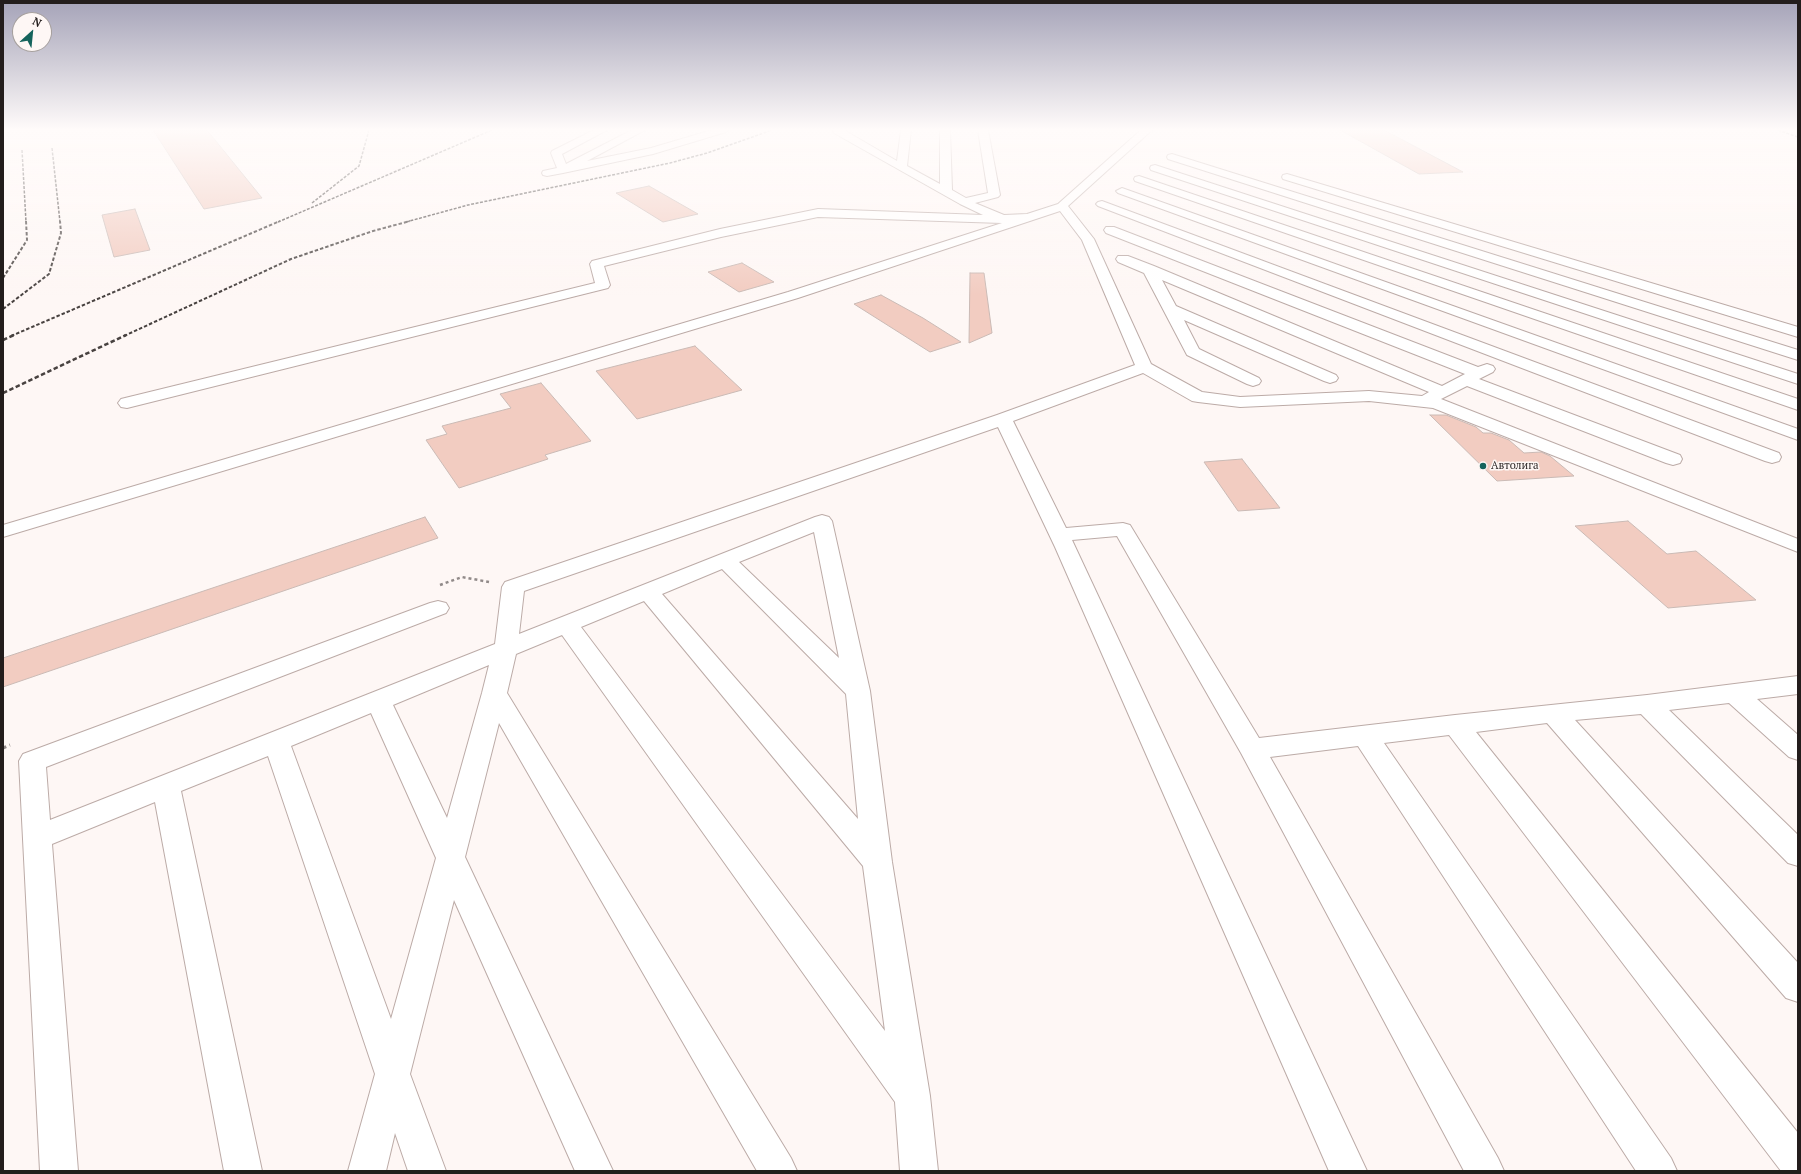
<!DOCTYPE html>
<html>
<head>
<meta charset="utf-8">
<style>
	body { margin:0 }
	#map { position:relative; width:1801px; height:1174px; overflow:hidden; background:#fef7f5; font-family:"PT Serif",serif }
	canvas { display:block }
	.frame { position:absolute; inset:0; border:4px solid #231d1c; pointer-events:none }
	.north { position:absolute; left:12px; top:12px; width:40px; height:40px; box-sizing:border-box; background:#fef7f5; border:1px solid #a6a09e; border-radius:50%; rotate:27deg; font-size:11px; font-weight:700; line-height:16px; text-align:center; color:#231d1c }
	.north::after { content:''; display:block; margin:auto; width:14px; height:18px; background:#15635c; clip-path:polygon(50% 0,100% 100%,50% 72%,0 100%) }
</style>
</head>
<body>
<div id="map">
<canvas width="1801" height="1174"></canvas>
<div class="frame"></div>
<div class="north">N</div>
</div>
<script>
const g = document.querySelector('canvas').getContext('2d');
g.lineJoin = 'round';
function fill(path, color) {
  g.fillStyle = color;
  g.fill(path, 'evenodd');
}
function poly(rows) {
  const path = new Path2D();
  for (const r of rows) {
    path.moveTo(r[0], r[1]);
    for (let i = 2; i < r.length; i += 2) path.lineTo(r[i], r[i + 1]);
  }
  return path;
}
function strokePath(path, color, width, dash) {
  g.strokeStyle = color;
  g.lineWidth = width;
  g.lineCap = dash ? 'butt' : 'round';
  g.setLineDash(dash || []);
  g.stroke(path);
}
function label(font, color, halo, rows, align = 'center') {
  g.font = font + ' "PT Serif",serif';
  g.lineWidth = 3;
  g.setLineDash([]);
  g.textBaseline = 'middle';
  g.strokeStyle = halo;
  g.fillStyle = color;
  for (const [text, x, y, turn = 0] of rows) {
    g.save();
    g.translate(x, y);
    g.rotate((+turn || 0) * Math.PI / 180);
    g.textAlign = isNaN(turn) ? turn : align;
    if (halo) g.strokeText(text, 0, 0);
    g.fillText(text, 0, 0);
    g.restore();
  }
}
const building = poly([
	[153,130,207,130,262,198,204,209,153,130],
	[1340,130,1384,130,1463,172,1419,174,1340,130],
	[649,186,698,214,663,222,616,193,649,186],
	[135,209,150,250,114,257,102,215,135,209],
	[742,263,774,282,739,292,708,272,742,263],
	[970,273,984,273,992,333,969,343,970,273],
	[881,295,923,318,961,342,930,352,854,304,881,295],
	[695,346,742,390,637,419,596,371,695,346],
	[541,383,591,441,545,455,548,459,459,488,426,440,447,434,442,426,511,408,500,394,541,383],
	[1430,415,1446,415,1476,427,1483,433,1491,433,1509,440,1524,453,1541,452,1550,456,1574,476,1497,481,1430,415],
	[1242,459,1280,508,1238,511,1204,462,1242,459],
	[425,517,438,538,3,687,3,658,425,517],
	[1628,521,1667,554,1696,551,1756,600,1668,608,1575,526,1628,521]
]);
fill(building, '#f2ccc1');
strokePath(building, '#cabab5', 1);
const minor = poly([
	[594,130,607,130,562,154,566,164,632,130,645,130,587,161,651,148,712,130,728,130,726,132,653,154,563,173,547,176,543,175,542,173,543,171,557,168,551,153,552,151,594,130],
	[833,130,844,130,897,161,901,130,911,130,907,166,940,184,940,130,950,130,952,190,966,198,988,193,978,130,988,130,1000,195,998,197,975,203,1004,215,1027,214,1058,204,1141,130,1152,130,1068,206,1094,239,1151,364,1202,392,1240,397,1369,391,1422,396,1429,392,1162,280,1176,306,1336,375,1338,378,1336,381,1330,383,1324,381,1184,320,1199,349,1259,378,1261,381,1259,384,1253,386,1247,384,1187,355,1144,273,1118,262,1116,259,1118,256,1128,256,1154,266,1442,386,1465,374,1106,233,1104,230,1106,227,1114,227,1478,367,1487,364,1493,366,1495,369,1493,372,1479,379,1680,455,1682,459,1680,463,1673,465,1666,463,1467,386,1441,399,1798,539,1798,552,1433,408,1369,401,1240,407,1198,402,1192,401,1143,373,1013,421,1066,528,1123,523,1130,525,1259,738,1455,715,1647,695,1798,676,1798,694,1757,699,1798,735,1798,760,1789,757,1729,703,1669,710,1798,835,1798,866,1788,863,1641,714,1575,720,1798,963,1798,1002,1786,998,1547,723,1476,732,1798,1133,1798,1171,1781,1171,1449,735,1384,743,1671,1158,1677,1171,1636,1171,1358,746,1270,757,1498,1158,1504,1171,1464,1171,1241,753,1117,536,1072,540,1367,1171,1329,1171,1055,547,998,427,524,591,519,634,815,517,822,515,829,517,832,521,870,691,892,862,930,1096,938,1171,900,1171,895,1102,562,635,516,654,507,693,791,1158,797,1171,757,1171,499,723,465,857,613,1171,575,1171,454,900,410,1074,446,1171,408,1171,395,1133,386,1171,348,1171,375,1074,268,756,181,791,262,1171,224,1171,155,802,52,844,78,1171,40,1171,19,761,23,754,430,603,438,601,446,603,449,608,446,613,46,767,50,820,495,644,502,587,505,582,997,415,1135,365,1082,240,1060,211,798,298,3,537,3,525,788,292,1002,223,818,217,721,237,604,266,610,285,608,288,127,408,121,407,118,403,121,399,595,283,590,264,592,261,720,229,818,209,983,215,960,204,834,133,833,130],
	[814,532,839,658,739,562,814,532],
	[722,569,846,694,858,819,662,594,722,569],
	[644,601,863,866,885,1031,581,627,644,601],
	[489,665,482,693,447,818,393,705,489,665],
	[371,713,436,858,391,1019,291,746,371,713],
	[1172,154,1798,350,1798,360,1168,159,1167,157,1168,155,1172,154],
	[1155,165,1798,374,1798,384,1151,170,1150,168,1151,166,1155,165],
	[1287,174,1798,327,1798,337,1283,179,1282,177,1283,175,1287,174],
	[1139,176,1798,399,1798,410,1135,181,1134,179,1135,177,1139,176],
	[1122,188,1798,429,1798,440,1118,193,1116,191,1122,188],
	[1102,201,1779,453,1781,457,1779,461,1772,463,1765,461,1098,206,1096,204,1098,202,1102,201]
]);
strokePath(minor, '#bcaba7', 2);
strokePath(poly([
	[440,585,462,577,489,582]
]), '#918a89', 2.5, [3, 3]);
strokePath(poly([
	[3,748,10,745]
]), '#918a89', 3, [3.5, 3.5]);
fill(minor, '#fff');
strokePath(poly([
	[1778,130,1798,137],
	[52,148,60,222],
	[22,150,26,222],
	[312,203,359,166,369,130],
	[278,222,492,130],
	[406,222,468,205,670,163,707,153,772,130]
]), '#484240', 1.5, [3, 1.5]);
strokePath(poly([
	[3,278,27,240,26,221],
	[3,309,49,274,61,233,60,221],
	[11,336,280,221],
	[124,336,291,259,373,231,410,221]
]), '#484240', 2, [3.5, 2]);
strokePath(poly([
	[3,340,14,335],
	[3,393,126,335]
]), '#484240', 2.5, [4.5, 2.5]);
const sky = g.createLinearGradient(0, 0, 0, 295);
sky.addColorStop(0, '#a5a3b8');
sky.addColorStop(0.44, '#fffbfa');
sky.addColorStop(1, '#fffbfa00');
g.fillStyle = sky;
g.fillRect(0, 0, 1801, 295);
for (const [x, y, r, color] of [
	[1483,466,4,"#15635c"]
]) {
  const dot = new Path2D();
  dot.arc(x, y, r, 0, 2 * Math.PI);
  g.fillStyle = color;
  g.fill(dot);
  strokePath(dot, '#fef7f5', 1.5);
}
label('11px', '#231d1c', '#fef7f5', [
	["Автолига",1491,466]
], 'left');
</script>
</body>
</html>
